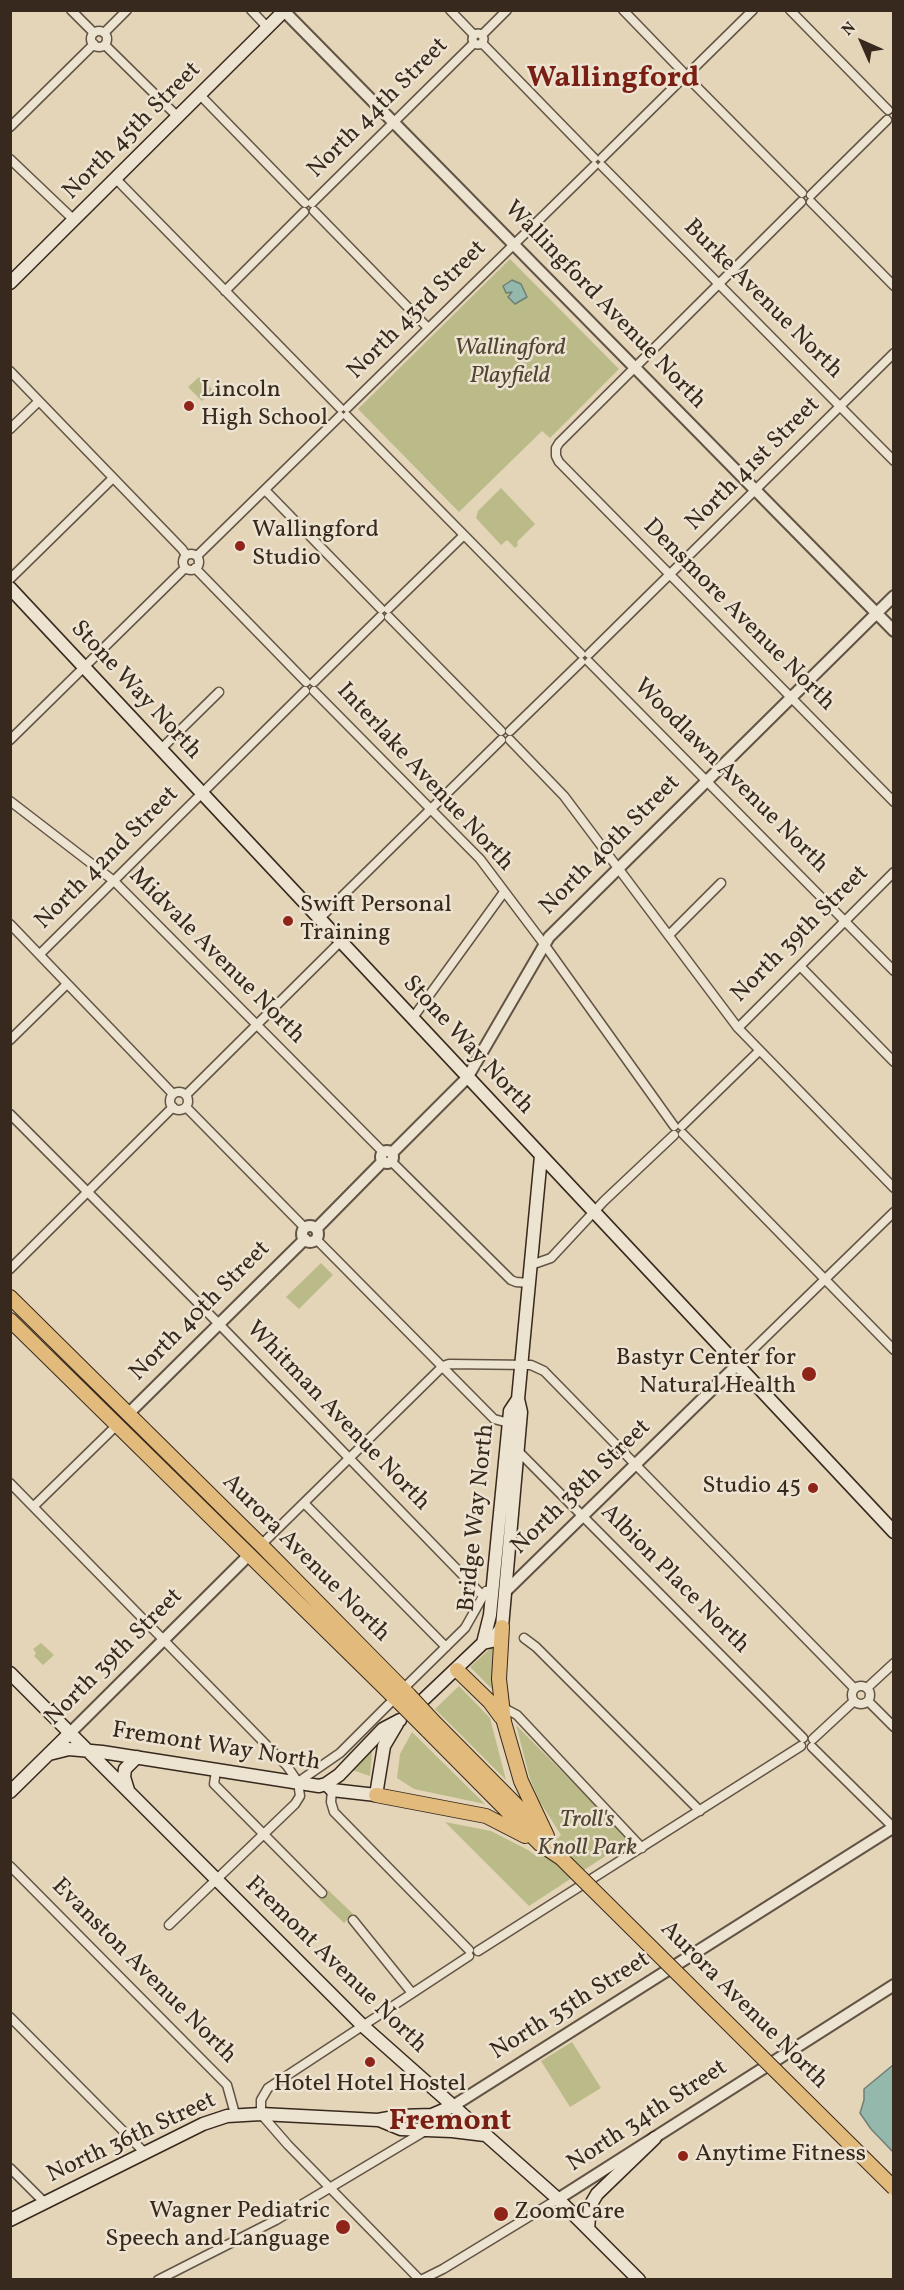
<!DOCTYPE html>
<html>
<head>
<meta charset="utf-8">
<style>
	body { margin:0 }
	#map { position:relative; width:904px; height:2290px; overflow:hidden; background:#e4d4b8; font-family:Vollkorn,serif }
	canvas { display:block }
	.frame { position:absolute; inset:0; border:12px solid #37291d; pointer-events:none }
	.north { position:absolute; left:832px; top:12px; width:60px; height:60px; -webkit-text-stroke:4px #ede3d1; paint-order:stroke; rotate:315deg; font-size:16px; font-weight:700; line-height:24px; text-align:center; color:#37291d }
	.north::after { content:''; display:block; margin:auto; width:21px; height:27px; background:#37291d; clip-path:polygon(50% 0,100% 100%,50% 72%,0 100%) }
</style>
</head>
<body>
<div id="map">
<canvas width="904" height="2290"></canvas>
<div class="frame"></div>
<div class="north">N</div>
</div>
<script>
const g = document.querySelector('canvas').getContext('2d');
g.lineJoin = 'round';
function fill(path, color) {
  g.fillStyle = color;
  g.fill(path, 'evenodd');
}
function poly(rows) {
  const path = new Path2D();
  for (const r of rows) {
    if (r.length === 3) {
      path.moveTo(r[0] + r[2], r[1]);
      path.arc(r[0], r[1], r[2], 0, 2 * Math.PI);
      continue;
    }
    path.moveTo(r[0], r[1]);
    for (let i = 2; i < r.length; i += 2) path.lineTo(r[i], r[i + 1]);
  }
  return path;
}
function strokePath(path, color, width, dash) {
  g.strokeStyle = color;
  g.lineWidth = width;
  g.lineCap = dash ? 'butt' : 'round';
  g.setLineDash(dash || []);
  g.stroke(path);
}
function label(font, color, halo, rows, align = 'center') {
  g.font = font + ' Vollkorn,serif';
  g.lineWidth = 5;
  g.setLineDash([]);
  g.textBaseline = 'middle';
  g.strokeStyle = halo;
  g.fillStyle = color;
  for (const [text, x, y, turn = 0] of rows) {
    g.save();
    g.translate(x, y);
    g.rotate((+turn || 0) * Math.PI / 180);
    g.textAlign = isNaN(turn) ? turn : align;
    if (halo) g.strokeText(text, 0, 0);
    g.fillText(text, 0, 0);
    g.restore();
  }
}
fill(poly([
	[180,76,188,84,173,99,165,91],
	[510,259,619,369,550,438,542,431,459,512,358,409],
	[199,377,213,390,202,401,188,387],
	[501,488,535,524,517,542,518,545,515,548,507,540,501,545,476,518,478,511],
	[321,1263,333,1275,299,1309,286,1297],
	[41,1643,54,1655,43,1665,34,1656,36,1653,33,1649],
	[493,1646,492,1668,492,1689,470,1667],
	[459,1686,490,1718,506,1780,435,1709],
	[516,1725,630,1840,529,1906,445,1822,491,1831,528,1850,538,1857,561,1835,540,1802,530,1779],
	[412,1732,485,1804,414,1789,397,1778,400,1754],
	[371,1750,372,1752,370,1776,352,1770,352,1767],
	[328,1890,353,1914,344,1923,319,1899],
	[572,2042,601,2088,570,2107,541,2061]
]), '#bbbb8a');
const water = poly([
	[512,280,521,284,527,297,515,304,508,297,512,292,506,293,503,286,512,280],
	[893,2065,893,2152,871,2129,860,2113,864,2100,864,2089,893,2065]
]);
fill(water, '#95b8ad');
strokePath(water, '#6f7f73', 1.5);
const minor = poly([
	[71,10,94,33],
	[251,10,268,28],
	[450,10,474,35],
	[623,10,682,71],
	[790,10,888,110],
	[99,39,8],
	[104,33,127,10],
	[478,39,5.5],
	[482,35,507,10],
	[482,43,594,158],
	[105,45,178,117],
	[691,71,753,10],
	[690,80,802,193],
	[200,95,305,203],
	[10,127,94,44],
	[602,158,681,80],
	[10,159,74,220],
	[602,166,894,461],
	[116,179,340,408],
	[811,195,887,120],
	[801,202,559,443,556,448,556,456,559,462,894,802],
	[811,202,894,286],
	[312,203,474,43],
	[314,211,428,328],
	[225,291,304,212],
	[10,371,182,549,186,555],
	[347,408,594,166],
	[347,416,581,654],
	[10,429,39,401],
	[265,490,381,609],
	[191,562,8],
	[197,556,340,416],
	[195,568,306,682],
	[10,579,113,478],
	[388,609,464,535],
	[389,617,501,731],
	[589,654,894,353],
	[589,662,894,971],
	[314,682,380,617],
	[314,691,480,859,544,944,674,1126],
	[510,731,581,662],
	[10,740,185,568],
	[510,740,564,796,738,1028,894,1188],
	[161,749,219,692],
	[10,801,114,881,383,1152],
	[319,919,501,740],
	[10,924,173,1094],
	[669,935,721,883],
	[40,954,305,691],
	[800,966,894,1062],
	[412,1019,504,892],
	[738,1028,894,872],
	[10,1040,67,984],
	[179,1101,9],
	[186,1095,340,942],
	[186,1107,305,1228],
	[10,1114,219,1324,482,1595],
	[682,1126,759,1051],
	[683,1134,894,1350],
	[391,1161,511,1280,516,1282,529,1283],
	[316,1239,494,1419,509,1423],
	[531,1265,551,1258,604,1201,674,1135],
	[10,1269,173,1107],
	[737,1365,894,1212],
	[518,1451,803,1738],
	[10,1483,287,1766,298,1782,300,1796,295,1804,169,1925],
	[304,1503,446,1647],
	[34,1506,118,1424],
	[261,1545,443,1366,449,1364,531,1365,544,1371,854,1688],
	[524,1638,536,1647,700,1811],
	[861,1695,9],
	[867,1688,894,1663],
	[403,1689,465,1628,486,1591],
	[868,1701,894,1727],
	[502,1707,517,1715,642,1848],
	[813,1739,854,1701],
	[812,1747,894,1828],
	[216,1771,214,1784,322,1893],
	[298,1782,340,1753,395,1698],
	[332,1790,331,1802,334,1812,469,1950],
	[10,1866,227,2085,235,2114],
	[353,1920,412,1993],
	[478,1951,801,1746],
	[10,2017,145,2153],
	[10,2168,45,2203],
	[158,2280,276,2220,425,2131],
	[420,2280,288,2145,261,2114,261,2100,268,2088,469,1956],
	[421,2280,443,2269,558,2199]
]);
const tertiary = poly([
	[284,11,894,631],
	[387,1157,6],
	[392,1153,467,1078,549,937,894,596],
	[310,1234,8],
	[316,1229,383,1161],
	[127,1415,305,1239],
	[505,1592,737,1365],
	[71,1732,250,1554],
	[453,2106,894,1827],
	[558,2199,894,1985]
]);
const secondary = poly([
	[10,283,285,10],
	[10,588,894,1532],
	[483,1643,490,1615,510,1411,518,1399],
	[10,1673,363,2026,558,2199,639,2280],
	[423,1700,483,1643,492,1641,502,1627,521,1412,518,1399,541,1156],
	[49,1754,69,1749,102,1752,319,1786,326,1784,339,1775,383,1729,400,1720],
	[326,1784,332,1790,376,1795,384,1746,397,1724],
	[128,1790,124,1777,125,1769,137,1757],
	[10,1792,71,1732],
	[379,2120,401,2129,452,2131,485,2135],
	[10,2220,203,2124,227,2116,261,2114,378,2120,400,2116,432,2115,453,2106],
	[588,2229,590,2206,597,2194,655,2138]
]);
const trunk = poly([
	[10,1297,261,1545,409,1695],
	[10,1320,400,1703],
	[502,1627,499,1679,504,1722,521,1781,547,1836],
	[457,1670,490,1702,501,1717],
	[435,1723,536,1825],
	[427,1730,540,1844,561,1858],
	[376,1795,486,1816,525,1836]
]);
strokePath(minor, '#625444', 11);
strokePath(tertiary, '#625444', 14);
strokePath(secondary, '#37291d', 15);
strokePath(trunk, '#37291d', 16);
strokePath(minor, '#ede3d1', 8);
strokePath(tertiary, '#ede3d1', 10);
strokePath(secondary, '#ede3d1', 12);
strokePath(trunk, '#e2ba7c', 14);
const trunkBridge = poly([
	[409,1695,435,1723],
	[400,1703,427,1730],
	[561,1858,894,2188]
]);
strokePath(trunkBridge, '#37291d', 16, []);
strokePath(trunkBridge, '#e2ba7c', 14);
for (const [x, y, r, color] of [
	[189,406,6,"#8f2418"],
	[240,546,6,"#8f2418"],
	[288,921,6,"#8f2418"],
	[809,1374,8,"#8f2418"],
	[813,1488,6,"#8f2418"],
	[370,2062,6,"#8f2418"],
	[683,2156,6,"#8f2418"],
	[501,2214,8,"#8f2418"],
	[343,2227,8,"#8f2418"]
]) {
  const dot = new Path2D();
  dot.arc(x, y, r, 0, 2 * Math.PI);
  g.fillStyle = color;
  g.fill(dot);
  strokePath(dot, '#ede3d1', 2);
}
label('24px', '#37291d', '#ede3d1', [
	["North 44th Street",379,109,-45],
	["North 45th Street",133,132,-45],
	["Burke Avenue North",762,300,45],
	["Wallingford Avenue North",604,306,46],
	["North 43rd Street",418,311,-45],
	["North 41st Street",754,465,-45],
	["Densmore Avenue North",738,616,45],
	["Stone Way North",135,691,47],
	["Woodlawn Avenue North",730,777,45],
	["Interlake Avenue North",424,778,47],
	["North 40th Street",611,846,-45],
	["North 42nd Street",108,859,-45],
	["North 39th Street",801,935,-45],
	["Midvale Avenue North",216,957,45],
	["Stone Way North",467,1046,47],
	["North 40th Street",201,1312,-45],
	["Whitman Avenue North",337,1417,46],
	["North 38th Street",582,1488,-44],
	["Bridge Way North",478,1518,-84],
	["Aurora Avenue North",305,1559,45],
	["Albion Place North",674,1580,45],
	["North 39th Street",115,1658,-45],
	["Fremont Way North",216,1748,9],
	["Fremont Avenue North",335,1966,44],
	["Evanston Avenue North",143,1972,45],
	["Aurora Avenue North",743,2006,45],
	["North 35th Street",571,2007,-32],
	["North 34th Street",648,2117,-33],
	["North 36th Street",132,2139,-25]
]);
label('italic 24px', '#514633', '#ede3d1', [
	["Wallingford",510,350],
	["Playfield",510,378],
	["Troll's",587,1822],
	["Knoll Park",587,1850]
]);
label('24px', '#37291d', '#ede3d1', [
	["Lincoln",201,392],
	["High School",201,420],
	["Wallingford",252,532],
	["Studio",252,560],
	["Swift Personal",300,907],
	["Training",300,935],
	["Bastyr Center for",796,1360,"right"],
	["Natural Health",796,1388,"right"],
	["Studio 45",801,1488,"right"],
	["Hotel Hotel Hostel",370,2086,"center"],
	["Anytime Fitness",695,2156],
	["Wagner Pediatric",330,2213,"right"],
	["Speech and Language",330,2241,"right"],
	["ZoomCare",514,2214]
], 'left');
label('bold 30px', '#7a1f14', '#ede3d1', [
	["Wallingford",613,80],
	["Fremont",450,2123]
]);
</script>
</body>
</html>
